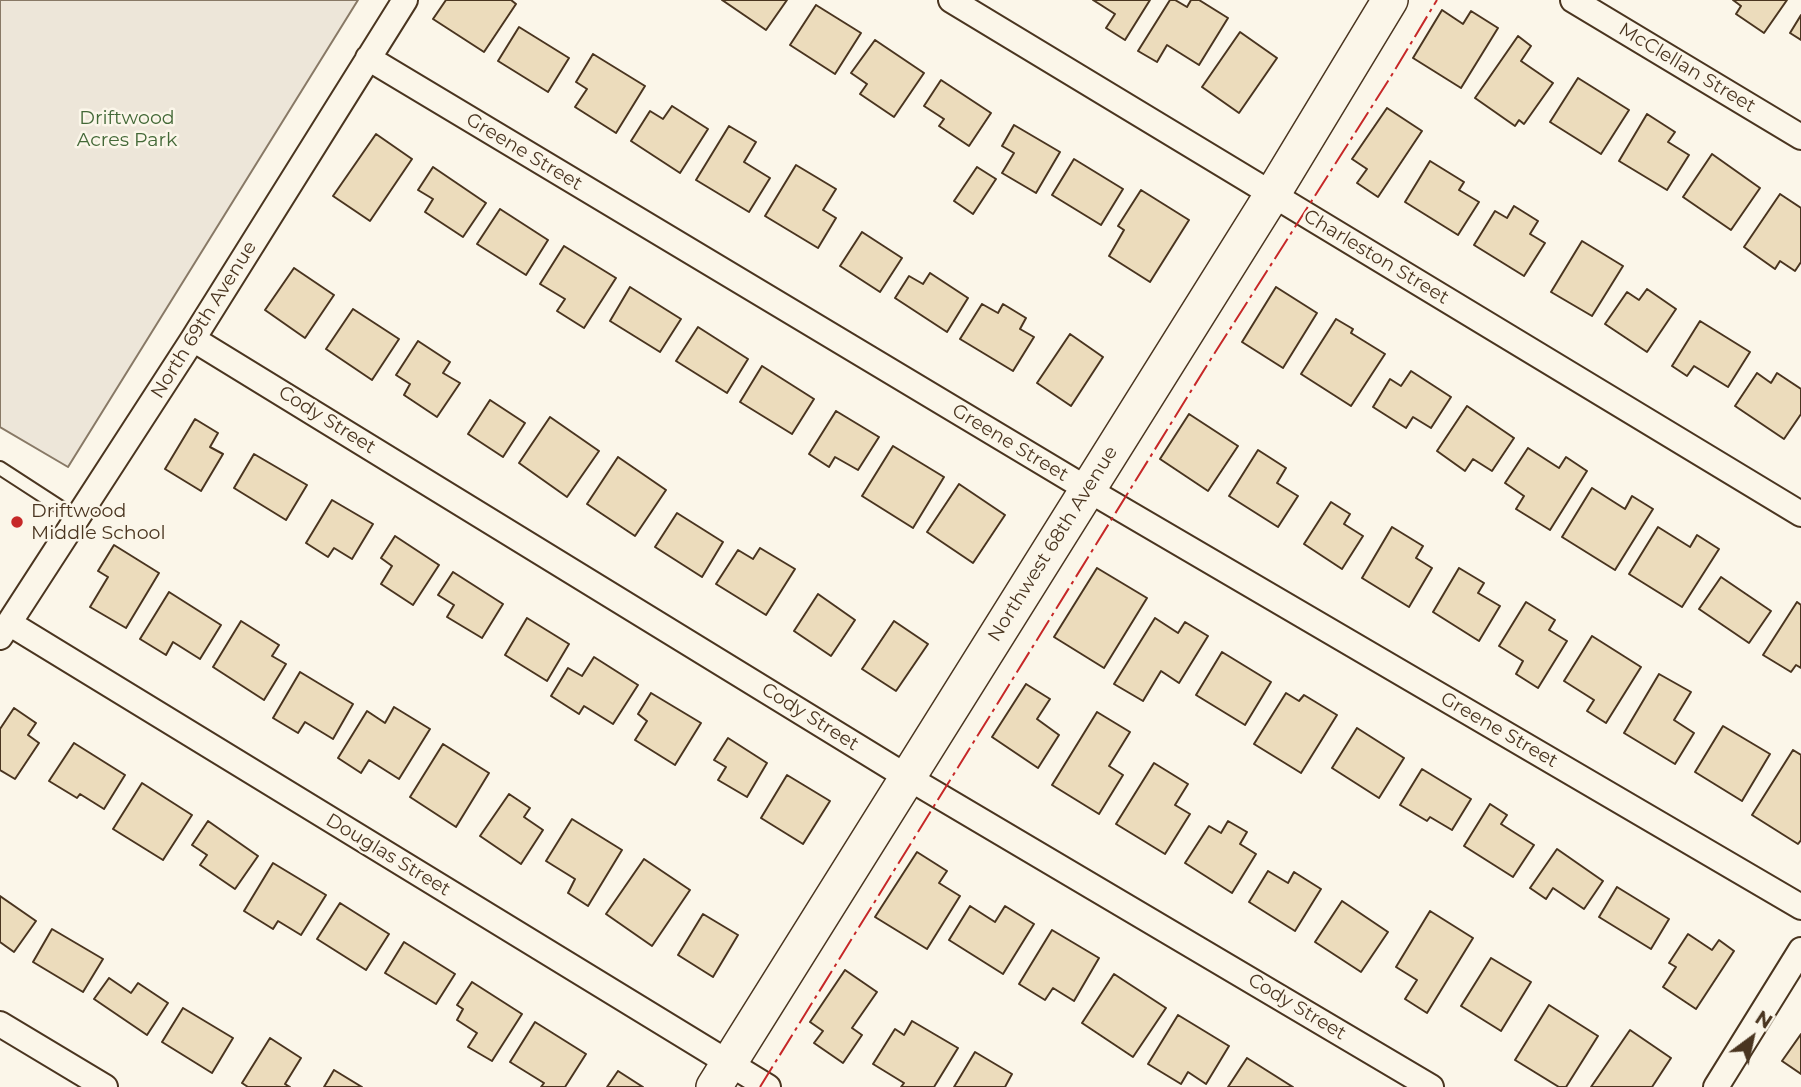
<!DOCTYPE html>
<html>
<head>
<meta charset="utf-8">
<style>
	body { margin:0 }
	#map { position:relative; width:1801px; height:1087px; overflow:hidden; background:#fbf6e9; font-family:Montserrat,sans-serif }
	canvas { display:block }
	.north { position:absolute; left:1717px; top:1003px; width:70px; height:70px; -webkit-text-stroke:5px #fbf6e9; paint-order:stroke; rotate:33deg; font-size:19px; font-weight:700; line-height:28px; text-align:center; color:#4a3520 }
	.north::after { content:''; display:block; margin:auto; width:24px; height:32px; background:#4a3520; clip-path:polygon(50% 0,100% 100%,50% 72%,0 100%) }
</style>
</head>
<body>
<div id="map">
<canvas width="1801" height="1087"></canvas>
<div class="north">N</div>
</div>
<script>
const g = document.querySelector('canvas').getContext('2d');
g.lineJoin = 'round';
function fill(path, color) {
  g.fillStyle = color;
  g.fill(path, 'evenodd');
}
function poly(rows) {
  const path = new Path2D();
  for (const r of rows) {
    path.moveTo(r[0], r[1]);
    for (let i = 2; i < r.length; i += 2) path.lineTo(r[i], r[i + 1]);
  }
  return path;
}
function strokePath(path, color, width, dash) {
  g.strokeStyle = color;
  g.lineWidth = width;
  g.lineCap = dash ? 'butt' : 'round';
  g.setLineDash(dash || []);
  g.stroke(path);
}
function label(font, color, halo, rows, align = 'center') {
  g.font = font + ' Montserrat,sans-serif';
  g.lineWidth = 5;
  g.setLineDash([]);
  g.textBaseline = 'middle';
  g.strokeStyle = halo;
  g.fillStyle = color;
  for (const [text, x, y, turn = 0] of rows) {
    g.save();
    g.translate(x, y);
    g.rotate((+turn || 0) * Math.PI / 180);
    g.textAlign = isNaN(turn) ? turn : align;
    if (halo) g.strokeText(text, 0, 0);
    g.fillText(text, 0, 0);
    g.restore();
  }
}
const green = poly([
	[0,0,358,0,68,467,0,427,0,0]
]);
fill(green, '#ede6d9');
strokePath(green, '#887966', 2);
const building = poly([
	[446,0,511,0,516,4,484,52,433,19,446,0],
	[722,0,787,0,766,30,722,0],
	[1093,0,1150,0,1125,40,1106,28,1115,14,1093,0],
	[1170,0,1175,0,1187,7,1191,0,1199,0,1228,18,1199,65,1167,45,1157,62,1138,51,1170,0],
	[1733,0,1787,0,1764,33,1736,14,1741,6,1733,0],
	[816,5,861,33,835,74,790,45,816,5],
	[1442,10,1463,24,1471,11,1498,28,1461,88,1413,58,1442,10],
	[1801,15,1801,40,1790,33,1801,15],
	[519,27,569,58,548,92,498,61,519,27],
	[1240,32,1277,58,1239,113,1202,87,1240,32],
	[1518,36,1531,46,1521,61,1553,83,1524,124,1519,120,1515,126,1475,98,1518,36],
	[875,40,924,73,894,117,860,94,867,84,851,73,875,40],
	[593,54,645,86,616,133,575,107,587,89,576,82,593,54],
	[1578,78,1629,110,1601,154,1550,122,1578,78],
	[941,80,991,113,969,146,939,126,944,119,924,106,941,80],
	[672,106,708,129,680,173,631,141,650,111,663,119,672,106],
	[1387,108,1422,131,1378,197,1357,183,1367,169,1352,159,1387,108],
	[1647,114,1675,132,1668,142,1689,155,1667,190,1619,161,1647,114],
	[1014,125,1060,152,1036,193,1002,173,1014,153,1002,146,1014,125],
	[729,126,756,142,744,162,770,178,749,212,696,180,729,126],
	[376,134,412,159,370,221,333,196,376,134],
	[1712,154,1760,188,1731,230,1683,197,1712,154],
	[1074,159,1123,189,1101,225,1052,195,1074,159],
	[1430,161,1464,182,1459,190,1479,202,1458,235,1405,202,1430,161],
	[796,165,836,189,823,210,836,218,818,248,765,216,796,165],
	[433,167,486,203,463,237,425,212,433,199,418,190,433,167],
	[977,167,996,179,973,214,954,201,977,167],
	[1141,190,1189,220,1150,282,1109,256,1124,230,1118,226,1141,190],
	[1780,194,1801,208,1801,262,1795,271,1780,261,1775,269,1744,247,1780,194],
	[1514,206,1538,221,1530,234,1545,243,1524,276,1474,245,1495,211,1507,218,1514,206],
	[500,209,548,240,526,275,477,244,500,209],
	[862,232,902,258,880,292,840,266,862,232],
	[1582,241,1623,266,1592,316,1551,292,1582,241],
	[564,246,616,278,584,328,557,311,565,299,540,284,564,246],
	[294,268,334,295,305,338,265,310,294,268],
	[930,273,968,298,947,332,895,298,909,276,923,284,930,273],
	[630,287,681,319,660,352,610,321,630,287],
	[1276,287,1317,313,1283,368,1242,342,1276,287],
	[1647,289,1676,309,1647,352,1605,324,1627,292,1639,300,1647,289],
	[982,304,998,313,1003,304,1026,318,1020,329,1034,337,1013,371,960,339,982,304],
	[353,309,399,339,372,380,326,349,353,309],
	[1336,319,1353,329,1351,333,1385,354,1351,406,1301,374,1336,319],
	[1700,321,1750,352,1728,387,1694,366,1687,376,1672,366,1700,321],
	[698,327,748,359,727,393,676,361,698,327],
	[1070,334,1103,357,1071,406,1037,383,1070,334],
	[418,341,450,362,443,373,460,383,437,417,404,395,410,384,396,375,418,341],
	[762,366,814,399,792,434,740,402,762,366],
	[1411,371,1451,397,1431,428,1413,417,1406,428,1373,407,1390,379,1401,386,1411,371],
	[1757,373,1771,383,1777,373,1801,389,1801,414,1784,439,1735,406,1757,373],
	[490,400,525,423,503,457,468,434,490,400],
	[1467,406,1514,438,1492,471,1473,459,1465,471,1437,451,1467,406],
	[836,411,879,437,858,470,835,457,829,467,809,454,836,411],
	[1189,414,1238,446,1208,491,1160,459,1189,414],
	[550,417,599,451,567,497,519,463,550,417],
	[195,419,218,433,210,447,223,454,201,491,165,469,195,419],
	[893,446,944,477,913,528,862,496,893,446],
	[1528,448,1559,468,1566,457,1587,471,1550,530,1516,509,1524,496,1505,483,1528,448],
	[1258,450,1286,468,1277,483,1298,496,1278,527,1229,496,1258,450],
	[254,454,307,485,286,520,234,488,254,454],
	[618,457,666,490,635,536,587,504,618,457],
	[959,484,1005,515,973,563,927,532,959,484],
	[1592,488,1625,509,1632,496,1653,509,1615,570,1562,537,1592,488],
	[332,500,373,524,352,559,334,548,328,557,306,543,332,500],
	[1331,502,1350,514,1344,524,1363,536,1342,569,1304,544,1331,502],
	[677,513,723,542,702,577,655,547,677,513],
	[1392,527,1423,546,1416,558,1432,568,1409,607,1362,578,1392,527],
	[1658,527,1690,547,1697,535,1719,549,1682,607,1629,574,1658,527],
	[395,536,439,565,413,605,381,584,392,566,381,558,395,536],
	[114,545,159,573,126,628,90,607,108,577,98,571,114,545],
	[760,548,795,569,766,615,716,584,738,550,753,559,760,548],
	[1097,568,1147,598,1104,668,1054,637,1097,568],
	[1459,568,1484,583,1478,593,1500,606,1479,641,1433,612,1459,568],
	[453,572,503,604,482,638,447,617,454,605,438,595,453,572],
	[1721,577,1771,611,1749,643,1699,609,1721,577],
	[169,592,221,625,200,659,173,642,166,655,140,639,169,592],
	[818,594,855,620,831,656,794,631,818,594],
	[1526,602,1555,620,1549,630,1567,641,1538,688,1516,674,1523,661,1499,646,1526,602],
	[1797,602,1801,605,1801,668,1796,665,1791,672,1763,655,1797,602],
	[527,618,569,644,547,681,505,655,527,618],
	[1155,618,1178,633,1185,622,1208,636,1179,683,1161,671,1143,701,1114,684,1155,618],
	[241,621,279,645,272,656,286,664,264,700,213,667,241,621],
	[894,621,928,644,896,691,862,669,894,621],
	[1592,636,1641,667,1606,723,1587,711,1594,700,1564,681,1592,636],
	[1222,652,1271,682,1245,725,1196,695,1222,652],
	[594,657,638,685,613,724,584,706,579,714,551,696,568,668,582,676,594,657],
	[300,672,353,704,333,739,305,722,298,733,273,718,300,672],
	[1659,674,1691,692,1674,720,1694,733,1675,764,1624,733,1659,674],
	[1026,684,1050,699,1037,719,1059,735,1038,768,992,737,1026,684],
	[651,693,701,723,675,765,635,740,647,721,638,714,651,693],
	[1286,693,1299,701,1304,695,1337,715,1301,773,1254,744,1286,693],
	[394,707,430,729,399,779,369,760,361,773,338,758,367,711,385,723,394,707],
	[14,708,36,723,28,735,39,743,15,779,0,770,0,729,14,708],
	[1097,712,1130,732,1109,766,1123,775,1099,814,1052,785,1097,712],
	[1723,726,1770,754,1742,801,1695,772,1723,726],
	[1357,728,1404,758,1379,798,1332,768,1357,728],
	[728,738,767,763,747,797,718,780,726,767,714,760,728,738],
	[74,743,125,775,104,809,80,794,77,798,49,781,74,743],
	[443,744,489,773,456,827,410,797,443,744],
	[1793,750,1801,755,1801,840,1798,844,1752,815,1793,750],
	[1154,763,1188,784,1175,805,1190,814,1165,854,1116,824,1154,763],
	[1422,769,1471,799,1452,830,1430,817,1427,821,1400,805,1422,769],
	[787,775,830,801,803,844,761,818,787,775],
	[142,783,192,815,163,860,113,829,142,783],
	[509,794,530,808,524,817,543,830,521,864,480,836,509,794],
	[1490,804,1507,815,1501,824,1534,845,1513,877,1464,846,1490,804],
	[572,819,622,850,588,906,568,893,575,879,546,861,572,819],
	[208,821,258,856,235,889,200,865,207,855,192,845,208,821],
	[1228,821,1247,832,1240,844,1256,854,1232,893,1185,863,1209,826,1221,833,1228,821],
	[1557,849,1603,881,1584,909,1553,888,1546,899,1530,888,1557,849],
	[917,852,947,871,939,883,960,896,927,949,875,917,917,852],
	[644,859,690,890,652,946,606,914,644,859],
	[273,863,326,895,301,935,278,921,273,929,244,911,273,863],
	[1268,871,1288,883,1294,872,1321,889,1295,931,1249,902,1268,871],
	[1617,887,1669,919,1651,949,1599,917,1617,887],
	[0,896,36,921,14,952,0,942,0,896],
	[1342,901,1388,932,1361,972,1315,942,1342,901],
	[340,903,389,934,366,970,317,939,340,903],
	[970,906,995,922,1005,906,1034,924,1003,974,949,940,970,906],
	[1430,911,1473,938,1427,1013,1405,999,1417,980,1396,967,1430,911],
	[703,914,738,935,713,977,678,955,703,914],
	[52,929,103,959,83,992,33,962,52,929],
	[1052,930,1099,958,1074,1001,1053,988,1045,1000,1019,984,1052,930],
	[1688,934,1712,950,1719,940,1734,951,1696,1009,1663,987,1676,967,1669,963,1688,934],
	[404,942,455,974,436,1004,385,973,404,942],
	[1491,958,1531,982,1501,1031,1461,1006,1491,958],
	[845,970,877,992,852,1028,862,1035,843,1063,814,1043,823,1031,810,1022,845,970],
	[1114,974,1166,1008,1133,1057,1082,1023,1114,974],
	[109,978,131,993,138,983,168,1003,147,1035,94,999,109,978],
	[472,982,522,1014,492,1061,468,1047,477,1033,457,1020,463,1009,457,1005,472,982],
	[1549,1005,1598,1036,1566,1087,1559,1087,1515,1060,1549,1005],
	[183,1008,233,1038,212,1073,162,1042,183,1008],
	[1178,1015,1229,1046,1206,1084,1188,1072,1181,1084,1148,1064,1178,1015],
	[912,1021,958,1048,934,1087,901,1087,904,1083,873,1064,895,1029,904,1035,912,1021],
	[535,1022,586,1054,565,1087,541,1087,544,1083,510,1062,535,1022],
	[1630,1030,1671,1058,1652,1087,1591,1087,1630,1030],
	[1801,1034,1801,1074,1782,1061,1801,1034],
	[270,1038,301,1058,285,1084,290,1087,248,1087,242,1083,270,1038],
	[975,1052,1012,1074,1005,1087,954,1087,975,1052],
	[1247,1058,1293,1087,1228,1087,1247,1058],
	[334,1070,362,1087,324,1087,334,1070],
	[618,1071,643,1087,607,1087,618,1071]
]);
fill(building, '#ecdcbc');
strokePath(building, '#4a3520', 2);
const lane = poly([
	[0,468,77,518]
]);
const street = poly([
	[951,0,1801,514],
	[1573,0,1801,137],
	[368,58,1087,489,1801,907],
	[193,339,907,777,1431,1087],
	[9,623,768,1087],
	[0,637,193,339,405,0],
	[0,1024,105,1087],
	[1716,1087,1801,950]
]);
const secondary = poly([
	[714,1087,1272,195,1390,0]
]);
strokePath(lane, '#4a3520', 16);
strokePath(street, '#4a3520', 28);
strokePath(secondary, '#4a3520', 38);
strokePath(lane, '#fbf6e9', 12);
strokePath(street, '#fbf6e9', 24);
strokePath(secondary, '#fbf6e9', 35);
strokePath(poly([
	[760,1087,1209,362,1390,78,1437,0]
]), '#c62828', 2, [24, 5, 3.5, 5]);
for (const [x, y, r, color] of [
	[17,522,7,"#c62828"]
]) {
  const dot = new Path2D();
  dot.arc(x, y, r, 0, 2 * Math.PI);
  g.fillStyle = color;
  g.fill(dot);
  strokePath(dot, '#fbf6e9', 2.5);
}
label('19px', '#4a3520', '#fbf6e9', [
	["McClellan Street",1687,68,31],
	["Greene Street",524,152,31],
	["Charleston Street",1376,257,31],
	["North 69th Avenue",204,320,-58],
	["Cody Street",327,420,32],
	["Greene Street",1010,443,31],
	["Northwest 68th Avenue",1053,544,-58],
	["Cody Street",810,717,32],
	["Greene Street",1499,730,30],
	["Douglas Street",388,855,31],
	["Cody Street",1297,1007,31]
]);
label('19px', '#436837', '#fbf6e9', [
	["Driftwood",127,118],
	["Acres Park",127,140]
]);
label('19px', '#4a3520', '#fbf6e9', [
	["Driftwood",31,511],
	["Middle School",31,533]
], 'left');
</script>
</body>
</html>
